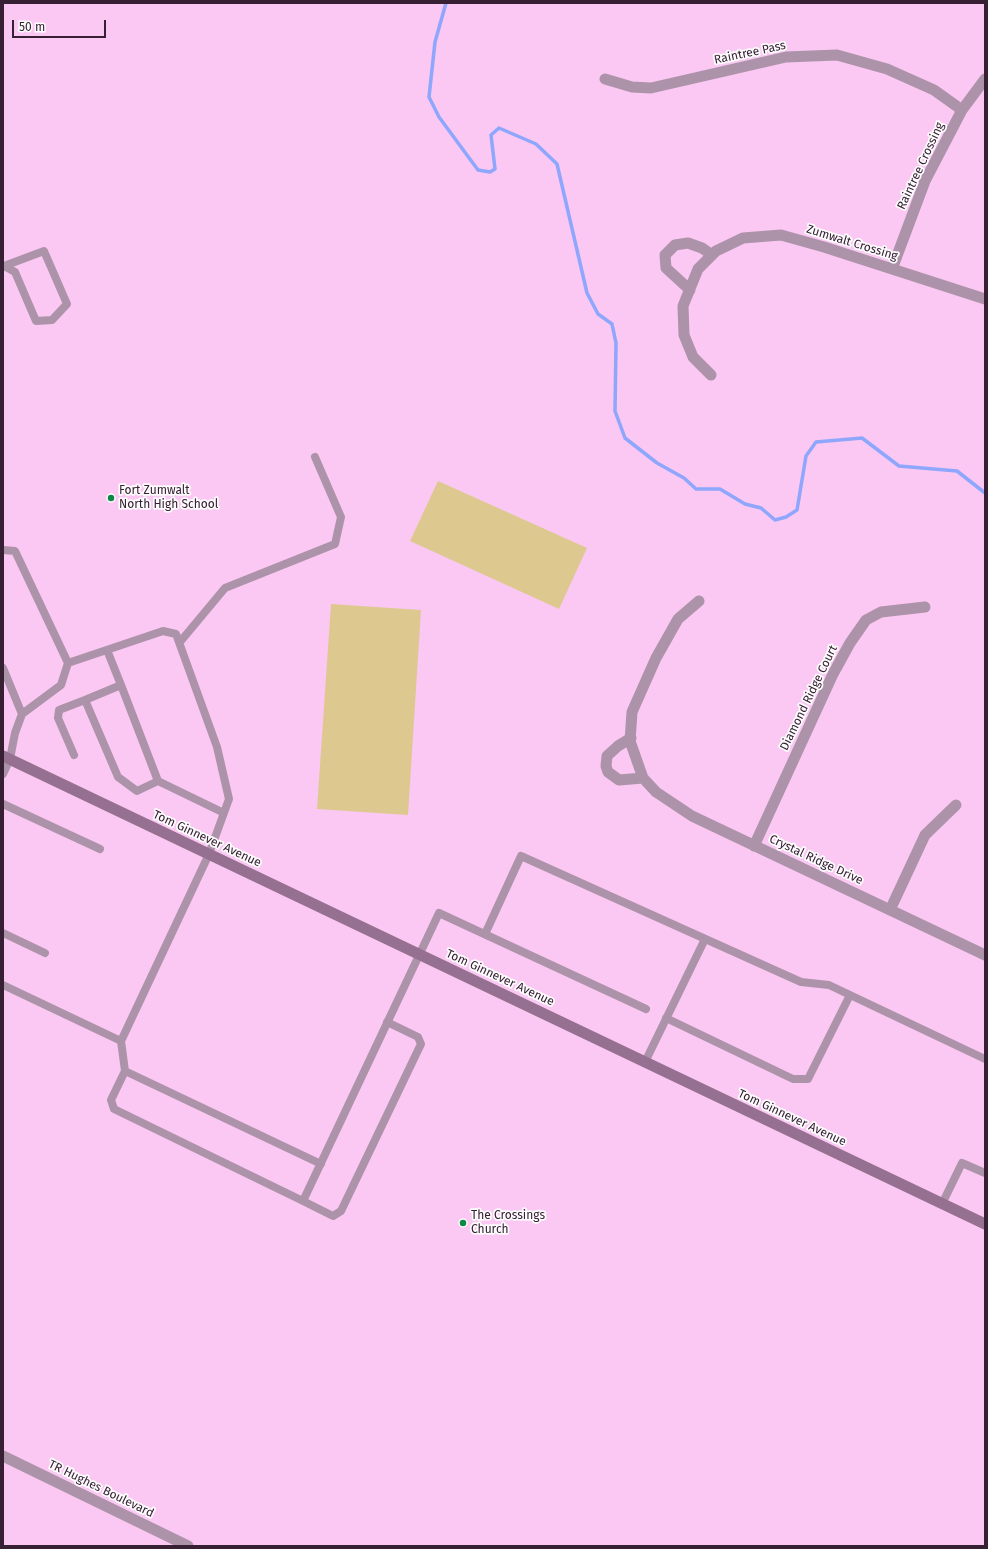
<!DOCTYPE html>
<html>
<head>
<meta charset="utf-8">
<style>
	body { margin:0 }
	#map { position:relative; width:988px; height:1549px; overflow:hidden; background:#fac8f3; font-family:"Fira Sans",sans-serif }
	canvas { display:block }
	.frame { position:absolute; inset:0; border:4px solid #372034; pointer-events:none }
	.scale { position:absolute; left:12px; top:20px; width:94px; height:18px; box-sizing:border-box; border:2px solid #372034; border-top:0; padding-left:5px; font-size:12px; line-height:14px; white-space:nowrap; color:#372034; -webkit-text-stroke:3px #fcfcfc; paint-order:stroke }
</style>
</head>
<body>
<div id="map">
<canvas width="988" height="1549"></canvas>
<div class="frame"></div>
<div class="scale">50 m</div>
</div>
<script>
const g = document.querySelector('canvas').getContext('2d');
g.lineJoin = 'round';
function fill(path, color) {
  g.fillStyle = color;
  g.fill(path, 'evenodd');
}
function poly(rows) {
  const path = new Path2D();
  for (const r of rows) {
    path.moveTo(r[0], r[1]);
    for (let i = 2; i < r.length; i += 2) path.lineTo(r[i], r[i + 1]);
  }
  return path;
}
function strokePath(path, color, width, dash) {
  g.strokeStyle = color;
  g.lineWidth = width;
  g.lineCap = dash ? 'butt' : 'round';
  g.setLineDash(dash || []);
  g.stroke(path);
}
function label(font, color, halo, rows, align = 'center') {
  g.font = font + ' "Fira Sans",sans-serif';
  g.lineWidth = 3.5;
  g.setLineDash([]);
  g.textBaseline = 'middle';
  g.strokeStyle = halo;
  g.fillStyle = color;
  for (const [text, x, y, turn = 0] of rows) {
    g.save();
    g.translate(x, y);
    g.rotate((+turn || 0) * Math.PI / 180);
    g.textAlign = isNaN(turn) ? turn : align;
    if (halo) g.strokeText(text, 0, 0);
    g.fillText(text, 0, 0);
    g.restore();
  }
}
fill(poly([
	[438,481,587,548,559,609,410,541],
	[331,604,421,610,408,815,317,809]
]), '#ddc98f');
strokePath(poly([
	[446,3,435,42,429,97,439,117,478,170,490,172,495,169,491,135,499,128,536,144,557,164,587,293,598,314,612,324,616,343,615,411,625,438,657,463,684,478,696,489,720,489,745,504,761,508,775,520,786,517,797,510,806,456,816,442,862,438,899,466,957,471,985,493]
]), '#8ea6fb', 3.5);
strokePath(poly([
	[3,267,4,266,44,251,67,304,52,320,36,321,15,272,4,266],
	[3,550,15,551,68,663,61,685,22,714,15,733,10,759,3,774],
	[180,642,225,588,335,544,341,517,315,457],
	[68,663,163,631,176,634,217,747,229,799,209,854,121,1041],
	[3,668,22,714],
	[121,685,158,781],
	[85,700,121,685,107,650],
	[74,755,58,718,59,710,85,700,118,777,137,791,158,781,224,813],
	[3,804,100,849],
	[3,933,45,953],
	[485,934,521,856,801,982,829,985,985,1059],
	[3,985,121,1041,125,1071,111,1100,114,1109,303,1201,439,913,646,1009],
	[666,1018,793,1079,808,1079,850,995],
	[645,1062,705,939],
	[125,1071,321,1164],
	[303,1201,333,1216,341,1211,421,1044,418,1037,387,1022],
	[942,1204,962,1163,985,1173]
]), '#ad93a9', 8);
strokePath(poly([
	[605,79,632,87,651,88,786,57,837,55,887,69,934,90,962,110],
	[892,269,925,181,962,110,985,79],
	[690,290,666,268,665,255,675,245,688,243,702,248,712,255],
	[711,375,693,357,684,335,683,306,698,269,716,251,743,238,781,235,824,247,985,299],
	[699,601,678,619,656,658,632,712,630,741,643,778,656,792,692,816,985,955],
	[631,738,618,746,607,756,606,766,608,772,619,780,643,778],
	[754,846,833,674,850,643,866,620,881,612,925,607],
	[890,910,925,835,956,805]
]), '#ad93a9', 11);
strokePath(poly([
	[3,1456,188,1546]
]), '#ad93a9', 11);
strokePath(poly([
	[3,756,985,1224]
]), '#967090', 11);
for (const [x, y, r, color] of [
	[111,498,4,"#0b8843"],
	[463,1223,4,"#0b8843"]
]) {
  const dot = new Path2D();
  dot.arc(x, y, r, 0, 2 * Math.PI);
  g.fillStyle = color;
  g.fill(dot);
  strokePath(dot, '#fcfcfc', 1.5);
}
label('12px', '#372034', '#fcfcfc', [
	["Raintree Pass",750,53,-12],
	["Raintree Crossing",921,166,-65],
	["Zumwalt Crossing",852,243,17],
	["Diamond Ridge Court",809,698,-64],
	["Tom Ginnever Avenue",207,839,25],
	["Crystal Ridge Drive",816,860,25],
	["Tom Ginnever Avenue",500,978,25],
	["Tom Ginnever Avenue",792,1118,25],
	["TR Hughes Boulevard",101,1489,26]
]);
label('12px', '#372034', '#fcfcfc', [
	["Fort Zumwalt",119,491],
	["North High School",119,505],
	["The Crossings",471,1216],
	["Church",471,1230]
], 'left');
</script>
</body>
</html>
